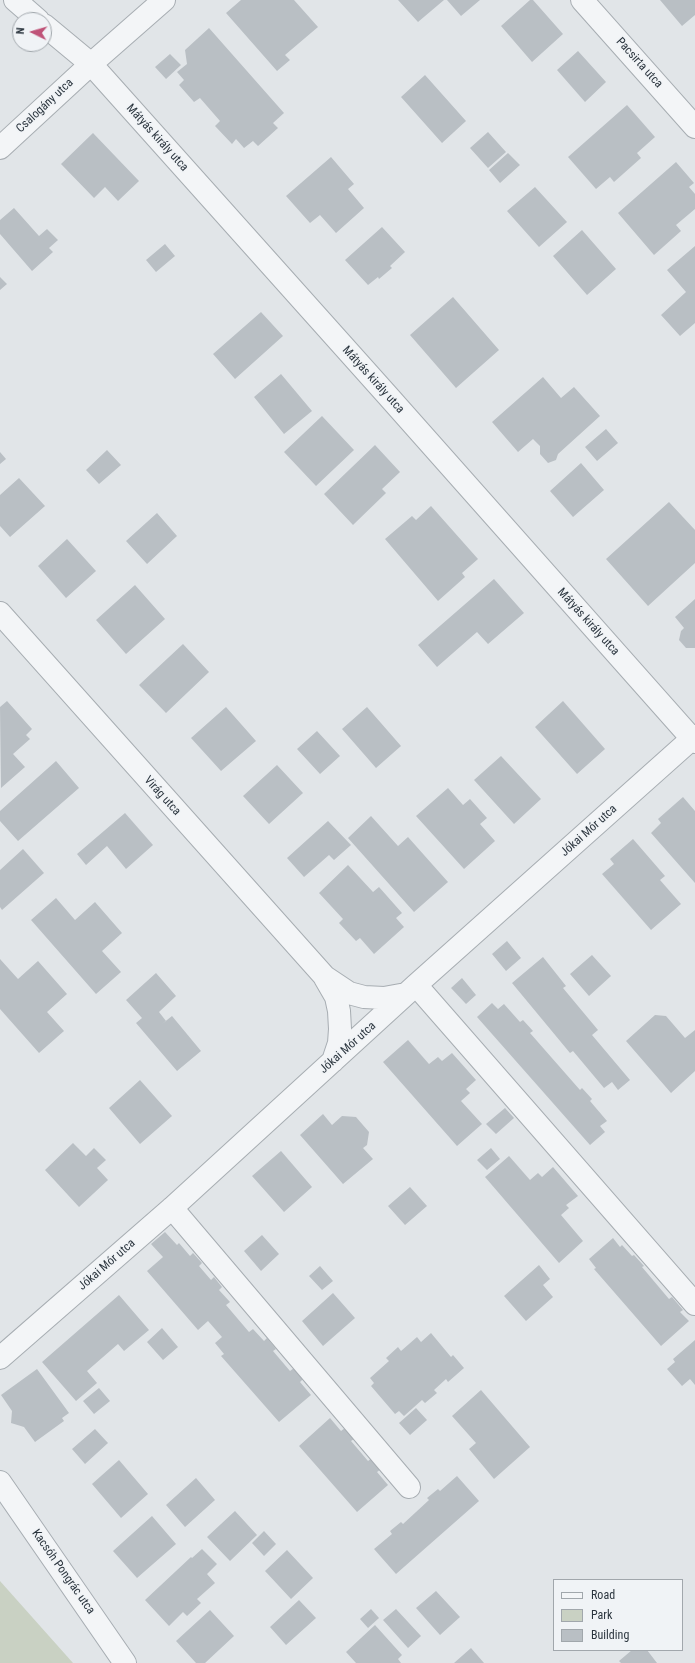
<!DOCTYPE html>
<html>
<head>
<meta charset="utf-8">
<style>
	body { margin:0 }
	#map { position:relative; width:695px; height:1663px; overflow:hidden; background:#e1e5e8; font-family:"Roboto Condensed",sans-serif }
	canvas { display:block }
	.legend { position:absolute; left:553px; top:1579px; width:130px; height:72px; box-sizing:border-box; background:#f0f3f6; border:1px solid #a1a7ac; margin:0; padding:5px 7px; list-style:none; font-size:12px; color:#2b353e }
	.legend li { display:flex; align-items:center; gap:8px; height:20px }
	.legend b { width:20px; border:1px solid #a1a7ac }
	.north { position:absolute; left:12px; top:12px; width:40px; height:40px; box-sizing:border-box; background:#f0f3f6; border:1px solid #a1a7ac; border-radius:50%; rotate:275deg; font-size:11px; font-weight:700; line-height:16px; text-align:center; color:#2b353e }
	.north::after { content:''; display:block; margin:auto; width:14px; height:18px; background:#bf5378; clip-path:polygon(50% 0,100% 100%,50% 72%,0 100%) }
</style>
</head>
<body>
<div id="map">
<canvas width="695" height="1663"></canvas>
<ul class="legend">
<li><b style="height:5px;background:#f3f5f7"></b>Road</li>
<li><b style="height:11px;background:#c9d1c3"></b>Park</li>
<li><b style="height:11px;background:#b9bfc4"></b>Building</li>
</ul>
<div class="north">N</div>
</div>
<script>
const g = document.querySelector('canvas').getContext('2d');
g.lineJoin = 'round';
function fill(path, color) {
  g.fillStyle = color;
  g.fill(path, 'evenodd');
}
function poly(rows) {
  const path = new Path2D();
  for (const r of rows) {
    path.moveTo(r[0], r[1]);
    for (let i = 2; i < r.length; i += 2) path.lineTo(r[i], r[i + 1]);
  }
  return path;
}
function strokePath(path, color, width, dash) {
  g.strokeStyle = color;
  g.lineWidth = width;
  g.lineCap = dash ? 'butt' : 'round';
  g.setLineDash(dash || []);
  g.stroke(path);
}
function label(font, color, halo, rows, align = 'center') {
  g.font = font + ' "Roboto Condensed",sans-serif';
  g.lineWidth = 3;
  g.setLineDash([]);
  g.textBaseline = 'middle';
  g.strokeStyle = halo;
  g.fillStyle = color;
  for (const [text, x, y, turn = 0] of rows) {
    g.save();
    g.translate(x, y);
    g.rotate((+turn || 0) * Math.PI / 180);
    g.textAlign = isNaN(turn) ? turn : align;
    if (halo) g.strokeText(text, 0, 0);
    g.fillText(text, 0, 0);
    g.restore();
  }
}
fill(poly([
	[0,1581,73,1663,0,1663]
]), '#c9d1c3');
fill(poly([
	[241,0,294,0,318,27,285,55,290,60,277,71,226,13],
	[398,0,444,0,418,22],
	[447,0,480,0,461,16],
	[530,0,533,0,563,34,532,62,501,26],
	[660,0,695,0,695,15,682,26],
	[209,28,284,113,273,123,278,128,258,146,253,141,244,148,236,139,232,144,215,126,220,121,200,98,194,102,179,85,184,80,177,72,187,64,185,50],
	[578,51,606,82,585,102,557,70],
	[170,54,181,65,166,79,155,67],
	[425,75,466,121,442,143,401,97],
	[627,105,655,137,637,153,641,158,614,182,610,177,596,189,568,157],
	[488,132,506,152,488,168,470,148],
	[93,133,139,181,118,201,105,187,94,198,61,164],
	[508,153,520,165,500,183,489,170],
	[331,157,354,184,348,189,364,208,336,233,320,215,310,223,286,196],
	[676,162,694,183,689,187,695,194,695,209,676,225,681,231,654,255,618,213],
	[535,187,567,222,539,247,507,211],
	[14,208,39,236,47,229,58,240,49,248,53,252,32,271,0,234,0,220],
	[382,227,405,252,390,266,392,268,379,279,378,277,368,285,345,260],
	[582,230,616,269,587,295,553,256],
	[165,244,175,256,156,272,146,260],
	[695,246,695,323,680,336,661,315,686,292,667,270],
	[0,277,7,284,0,290],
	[453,297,499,350,456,388,410,335],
	[261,312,283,336,235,379,213,354],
	[281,374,312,411,284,434,254,397],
	[543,377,561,398,574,387,600,416,558,454,556,460,548,463,540,454,540,446,533,439,518,452,492,422],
	[322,416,354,450,316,486,284,452],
	[606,429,618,443,597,461,585,447],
	[375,445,400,472,382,489,386,493,353,525,324,494],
	[107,450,121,465,99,484,86,470],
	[0,452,6,459,0,464],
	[581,463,604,490,573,517,550,491],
	[19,478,45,506,10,537,0,526,0,495],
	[669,502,695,530,695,563,648,606,606,559],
	[431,506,478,559,462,573,465,577,438,601,385,539,412,516,416,520],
	[157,513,177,536,147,564,126,541],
	[67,539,96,571,66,598,38,566],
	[494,579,524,613,488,644,477,632,437,667,418,645],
	[135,585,165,619,126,654,96,620],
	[695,599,695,648,686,648,679,640,681,631,684,628,675,617],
	[183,644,209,672,166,713,139,685],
	[7,701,32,729,26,735,30,739,13,754,25,767,1,788,0,707],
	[563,701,605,749,577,774,535,727],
	[226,707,256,741,221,771,191,738],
	[367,707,401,746,376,768,342,729],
	[317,731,340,756,320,774,297,749],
	[501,756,541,799,514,824,474,780],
	[56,761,79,788,18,841,0,821,0,811],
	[277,765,303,793,269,824,243,796],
	[448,788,463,805,470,799,487,818,480,824,495,841,464,869,416,816],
	[683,797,695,811,695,883,651,833,661,823,658,819],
	[125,813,153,845,126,869,107,846,86,865,77,854],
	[371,816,398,846,408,837,448,882,414,912,348,838],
	[328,821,351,845,334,860,329,855,304,877,287,858],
	[633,839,665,876,660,880,681,904,651,930,602,874,614,864,610,859],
	[23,849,44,873,2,910,0,907,0,870],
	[348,865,373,892,379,887,402,913,396,918,404,927,374,954,360,938,356,941,339,923,343,919,319,893],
	[56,898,75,920,95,902,122,933,102,951,121,972,96,994,31,920],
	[507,941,521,958,506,971,492,954],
	[592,955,611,976,589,996,570,974],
	[543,957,566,986,563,988,598,1030,592,1035,630,1080,618,1090,612,1082,604,1088,573,1051,570,1053,512,983],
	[0,959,18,979,38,961,67,994,47,1012,64,1031,39,1053,0,1009],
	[156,973,176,996,159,1012,166,1021,162,1024,172,1016,201,1051,177,1071,136,1023,142,1018,126,1000],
	[462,978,476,995,466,1004,451,988],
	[492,1003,498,1009,504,1004,520,1022,523,1020,533,1031,530,1033,580,1090,582,1088,592,1099,590,1101,607,1121,600,1126,605,1132,590,1145,477,1017],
	[655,1015,666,1016,685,1038,695,1030,695,1071,671,1093,626,1041],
	[408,1040,429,1064,438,1057,442,1061,452,1053,476,1080,466,1089,470,1093,461,1101,482,1124,457,1146,383,1062],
	[140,1080,172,1116,140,1144,109,1108],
	[505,1108,514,1118,496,1134,486,1124],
	[323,1114,332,1125,342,1116,356,1117,369,1132,367,1145,363,1148,373,1159,343,1184,300,1135],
	[73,1143,86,1156,94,1148,106,1160,97,1168,108,1180,79,1207,45,1170],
	[491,1148,500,1159,487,1170,477,1160],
	[281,1151,312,1187,284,1212,252,1176],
	[509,1156,530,1180,538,1173,542,1177,553,1167,578,1196,566,1205,569,1208,561,1215,583,1241,559,1263,485,1177],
	[410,1187,427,1206,405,1225,388,1206],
	[165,1232,177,1245,179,1243,190,1256,193,1253,202,1263,199,1266,211,1280,214,1277,222,1287,219,1290,230,1302,226,1305,249,1332,253,1329,264,1341,267,1338,276,1349,273,1351,290,1371,294,1368,303,1379,300,1382,311,1395,279,1422,221,1356,224,1354,215,1343,222,1337,208,1321,198,1330,147,1271,163,1257,151,1244],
	[262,1235,279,1254,261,1271,244,1251],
	[613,1238,620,1247,622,1245,632,1256,634,1255,644,1266,642,1267,669,1299,672,1297,683,1310,680,1312,689,1321,661,1346,594,1269,596,1268,589,1259],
	[539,1265,550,1279,543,1285,553,1297,526,1321,504,1296],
	[320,1266,333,1281,322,1290,309,1276],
	[333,1293,355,1318,323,1346,302,1321],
	[119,1295,149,1330,124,1351,118,1344,87,1371,97,1383,76,1401,42,1362],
	[162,1328,178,1347,163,1360,147,1342],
	[431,1333,451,1357,453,1355,464,1368,448,1382,446,1379,434,1390,437,1393,425,1403,422,1400,404,1416,399,1411,395,1414,371,1386,374,1383,370,1378,389,1361,386,1358,398,1347,401,1351,417,1337,421,1342],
	[695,1340,695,1385,690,1379,682,1386,667,1369,675,1362,673,1359],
	[37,1369,69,1413,62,1418,64,1421,35,1442,24,1427,11,1423,12,1411,1,1395],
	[99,1388,110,1401,94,1414,83,1401],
	[481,1390,530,1447,494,1479,469,1449,476,1443,452,1416],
	[416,1408,427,1420,410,1435,399,1423],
	[330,1418,341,1431,345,1428,354,1439,351,1441,368,1461,372,1458,381,1469,377,1472,388,1485,357,1512,299,1446],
	[95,1429,108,1443,85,1464,72,1449],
	[119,1460,148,1494,121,1518,92,1484],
	[457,1476,479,1501,396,1574,374,1549,392,1534,390,1531,401,1522,403,1524,429,1500,427,1498,438,1489,440,1491],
	[196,1478,215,1500,185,1527,166,1505],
	[235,1511,257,1535,230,1561,207,1537],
	[152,1516,176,1544,137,1578,113,1551],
	[264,1531,276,1544,264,1556,252,1543],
	[202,1549,217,1564,207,1574,215,1583,197,1599,201,1603,187,1616,183,1612,169,1626,145,1600,191,1557,192,1558],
	[287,1550,313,1578,291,1599,265,1571],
	[436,1591,460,1617,440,1635,416,1608],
	[299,1600,316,1618,286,1645,270,1627],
	[371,1609,379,1618,368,1628,360,1619],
	[396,1609,421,1636,408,1648,383,1620],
	[210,1610,234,1636,205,1663,196,1663,176,1641],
	[375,1625,402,1655,398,1659,401,1663,356,1663,346,1652],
	[471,1648,484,1663,454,1663],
	[632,1650,647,1650,657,1663,621,1663,619,1661]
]), '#b9bfc4');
const minor = poly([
	[15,0,38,20],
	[582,0,695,127],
	[44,25,91,64,388,396,695,742],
	[0,148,91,64,164,0],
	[0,613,325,977,349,993,364,997,384,998,406,994],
	[325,978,336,997,339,1011,340,1029,339,1043,333,1061],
	[416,985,695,1304],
	[172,1208,409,1487],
	[0,1358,172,1208,416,985,695,736],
	[0,1482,125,1663]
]);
strokePath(minor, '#a7adb2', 24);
strokePath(minor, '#f3f5f7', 22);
label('12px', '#2b353e', '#f0f3f6', [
	["Pacsirta utca",639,63,48],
	["Csalogány utca",45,106,-43],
	["Mátyás király utca",157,138,48],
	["Mátyás király utca",373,380,48],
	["Mátyás király utca",588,622,48],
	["Virág utca",162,796,48],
	["Jókai Mór utca",589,831,-42],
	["Jókai Mór utca",348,1048,-42],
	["Jókai Mór utca",107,1265,-41],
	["Kacsóh Pongrác utca",63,1572,55]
]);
</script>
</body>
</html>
